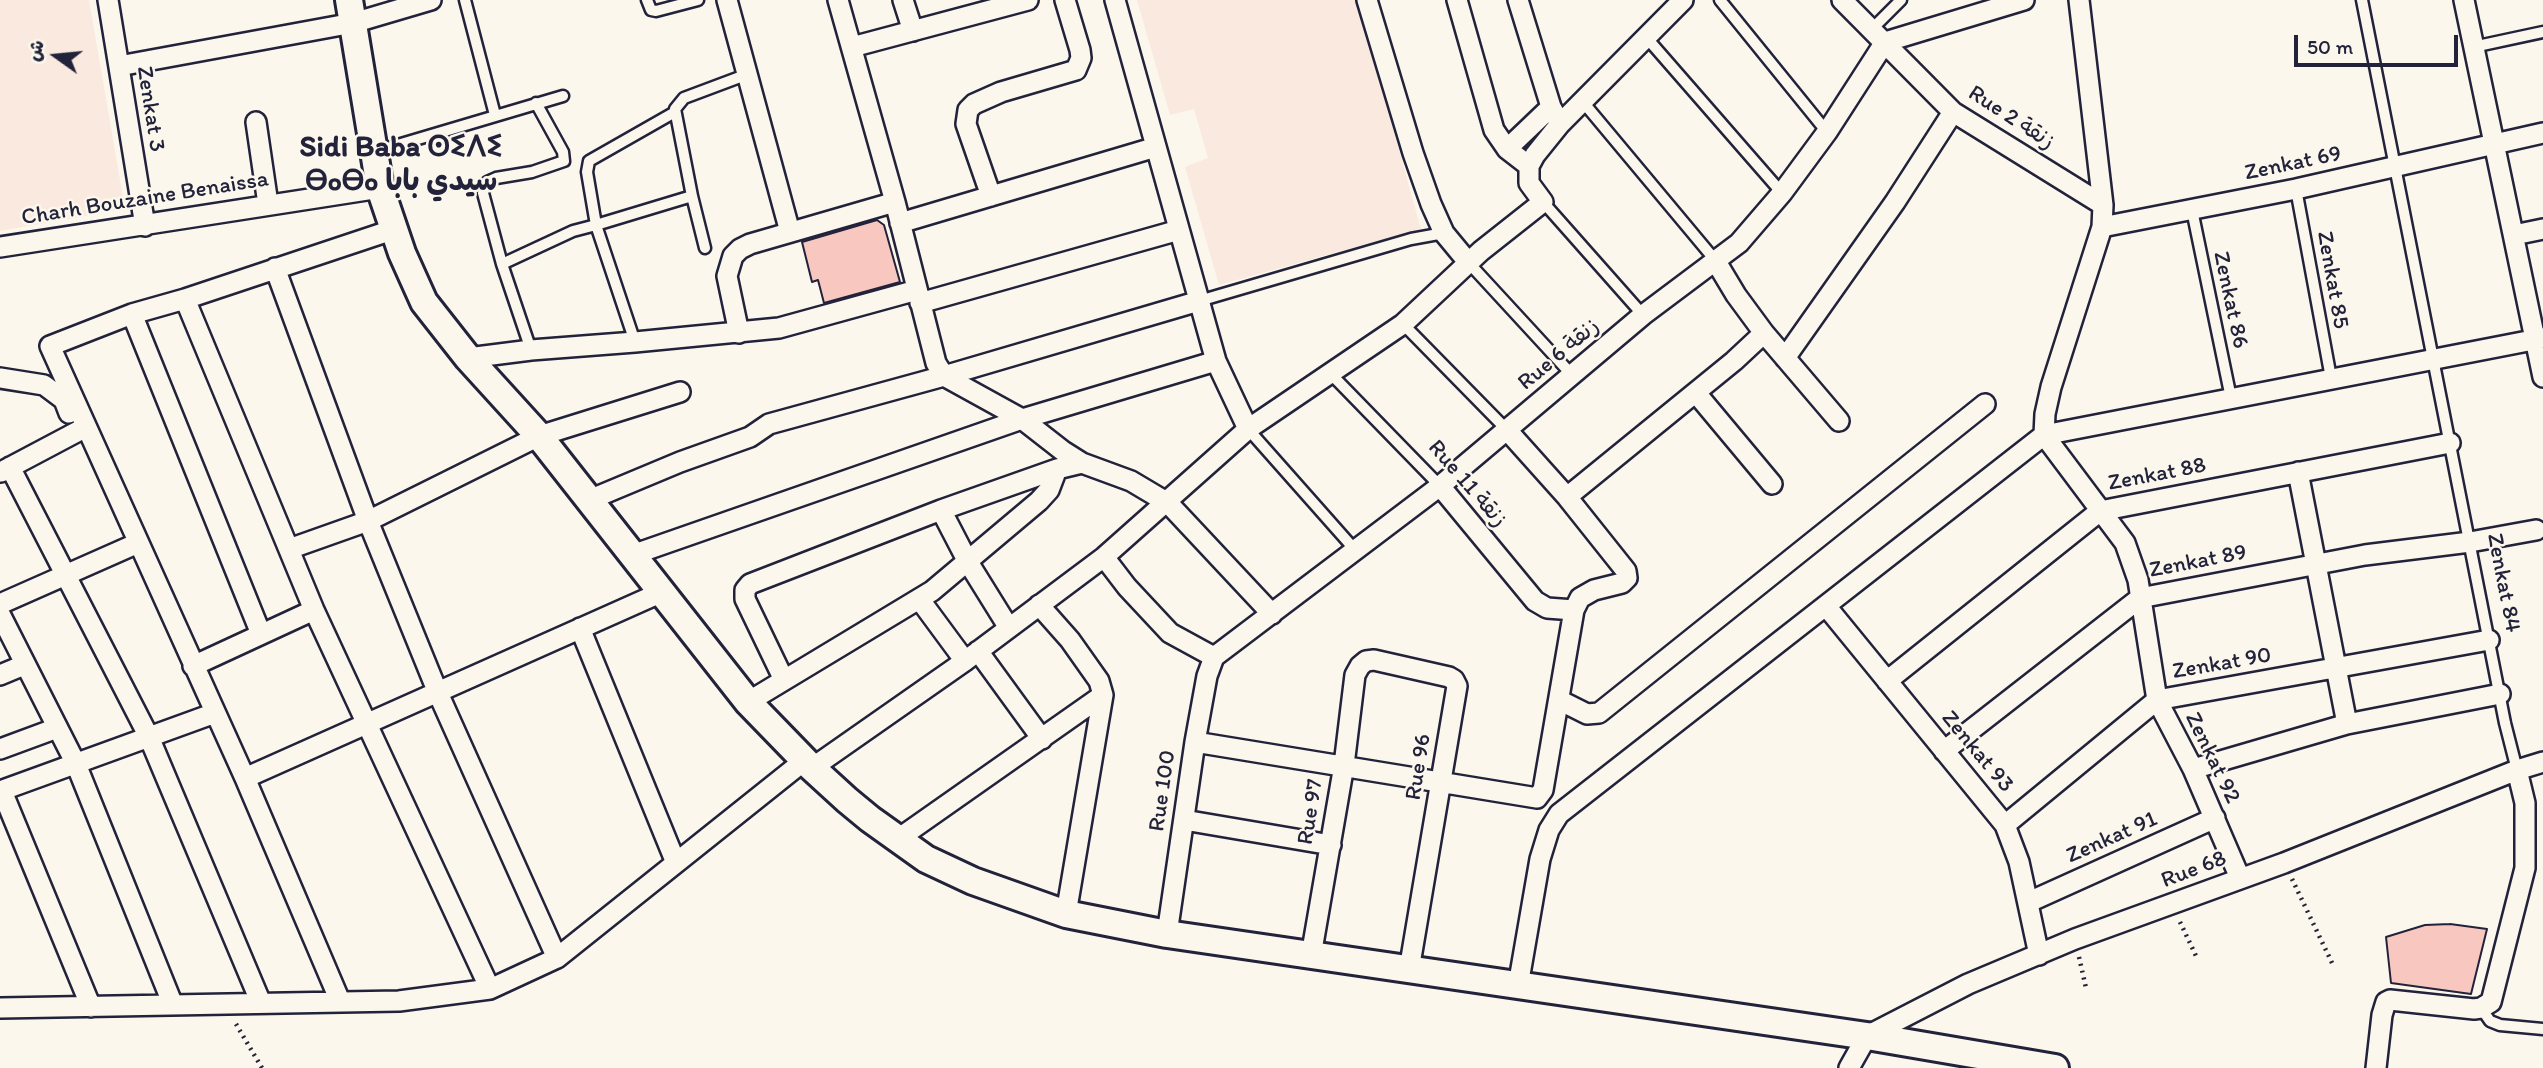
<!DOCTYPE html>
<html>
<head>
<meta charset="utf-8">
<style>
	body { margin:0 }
	#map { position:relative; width:2543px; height:1068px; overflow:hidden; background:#fbf7ec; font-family:Itim,"Playpen Sans Arabic",sans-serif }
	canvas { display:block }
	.north { position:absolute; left:21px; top:21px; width:70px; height:70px; -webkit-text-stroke:5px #fbf7ec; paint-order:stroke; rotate:285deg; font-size:19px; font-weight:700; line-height:28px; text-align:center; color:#22223b }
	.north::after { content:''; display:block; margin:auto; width:24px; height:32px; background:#22223b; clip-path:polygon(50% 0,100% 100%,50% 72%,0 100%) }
	.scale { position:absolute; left:2294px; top:35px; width:164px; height:32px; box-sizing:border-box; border:4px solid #22223b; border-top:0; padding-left:9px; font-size:21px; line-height:24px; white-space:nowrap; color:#22223b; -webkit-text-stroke:5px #fbf7ec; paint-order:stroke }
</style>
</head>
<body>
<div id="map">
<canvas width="2543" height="1068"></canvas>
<div class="north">ش</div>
<div class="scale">50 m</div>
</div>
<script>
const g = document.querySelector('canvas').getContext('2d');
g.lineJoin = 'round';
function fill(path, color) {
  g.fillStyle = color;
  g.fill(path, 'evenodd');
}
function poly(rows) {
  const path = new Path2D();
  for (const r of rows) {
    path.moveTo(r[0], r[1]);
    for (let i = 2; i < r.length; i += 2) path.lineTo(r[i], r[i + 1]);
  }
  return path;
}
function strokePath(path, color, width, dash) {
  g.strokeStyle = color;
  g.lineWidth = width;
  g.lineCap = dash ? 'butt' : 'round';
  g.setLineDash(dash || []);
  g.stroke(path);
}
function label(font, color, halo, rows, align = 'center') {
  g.font = font + ' Itim,"Playpen Sans Arabic","Noto Sans Tifinagh",sans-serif';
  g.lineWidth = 5;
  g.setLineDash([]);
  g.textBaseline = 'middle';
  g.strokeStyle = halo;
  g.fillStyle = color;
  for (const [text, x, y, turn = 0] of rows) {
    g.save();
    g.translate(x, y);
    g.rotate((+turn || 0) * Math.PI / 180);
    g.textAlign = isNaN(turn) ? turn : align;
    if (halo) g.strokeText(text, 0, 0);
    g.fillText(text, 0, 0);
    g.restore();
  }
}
fill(poly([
	[0,0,89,0,125,209,0,231],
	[1137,0,1357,0,1421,229,1219,285,1185,167,1208,158,1194,109,1170,115]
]), '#fae9df');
const building = poly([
	[877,220,884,225,900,282,824,303,818,280,812,282,802,242,877,220],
	[2450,924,2487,929,2471,994,2391,983,2386,937,2425,925,2450,924]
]);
fill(building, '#f8c8c0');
strokePath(building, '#22223b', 2);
const lane = poly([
	[465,0,495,115],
	[647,0,651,10,656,11,698,0],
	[1720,0,1827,132],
	[2362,0,2505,723,2517,770],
	[1872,29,1901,0],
	[1646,37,1782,193],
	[2473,47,2543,32],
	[1583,102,1715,260],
	[374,152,563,96],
	[2296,189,2331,378],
	[692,196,705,248],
	[1543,202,1643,315],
	[2192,210,2231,398],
	[1468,262,1573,376],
	[502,264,573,231,596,225,587,172,589,161,675,112],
	[1199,301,1411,239,1444,233],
	[1403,324,1507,430],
	[635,342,596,225,692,196,675,109,684,98,748,74],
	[531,350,502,264,483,193,487,182,496,178,532,172,564,161,563,152,536,103],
	[1330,373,1440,486],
	[1248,429,1356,551],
	[2481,1008,2490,1021,2500,1025,2543,1029]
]);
const street = poly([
	[108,0,145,226],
	[727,0,790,232],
	[838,0,895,202,936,363,944,376,1022,419,1063,451,1082,463,1131,481,1168,503,1272,614],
	[903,0,913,31],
	[1115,0,1216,361,1248,429],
	[1367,0,1413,153,1431,204,1444,233,1468,262],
	[1457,0,1494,130,1507,149,1529,166],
	[1518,0,1551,107,1560,124],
	[1842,0,1953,112,2103,205],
	[2079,0,2103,205,2102,227,2051,387,2045,414,2044,435,2125,543,2138,580,2157,700,2193,769,2240,878],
	[2464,0,2543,377],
	[1885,42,2024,0],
	[852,47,1028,0],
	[119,66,353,23,431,0],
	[256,122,268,204],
	[1507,149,1551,107],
	[991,196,966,124,968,110,974,104,1001,92,1076,70,1081,58,1080,50,1065,0],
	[900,223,1156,147],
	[2102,227,2296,189,2543,133],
	[2514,235,2543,229],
	[0,247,380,188],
	[1715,260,1736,295,1764,333,1839,421],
	[275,268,368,521,438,693,557,958],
	[185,299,314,610,490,989],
	[920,303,1179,230],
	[132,314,261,634],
	[739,333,727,276,733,256,740,249,750,244,895,202],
	[468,358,531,350,635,342,779,328,917,290],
	[1785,358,1895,202,1953,112],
	[0,378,44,385,64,400,69,413],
	[1696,393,1772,484],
	[10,467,149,737,261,1003],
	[1,472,86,427],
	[2298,472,2347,724],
	[1440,486,1535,601,1547,608,1574,610],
	[1567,497,1734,361,1764,333],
	[589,500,680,462,750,437,769,424,944,376,1199,301],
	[941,510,968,562,1009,628],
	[289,549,368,521,539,436,680,392],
	[632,555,1022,419,1216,361],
	[1104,557,1127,587,1170,633,1214,657],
	[920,600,965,661],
	[0,604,138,543],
	[1039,605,1070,640,1099,681,1103,695,1066,914],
	[1826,606,2005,825,2019,862,2039,955],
	[0,614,76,764,173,1005],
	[580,628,676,863],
	[978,651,1042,739],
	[1214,657,1440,486,1643,315,1739,243,1782,193,1827,132,1885,42],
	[193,666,314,610],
	[0,675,24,665],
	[784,680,745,599,745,590,750,584,941,510,1057,469,1082,463],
	[1887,681,2100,511,2450,443],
	[1559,700,1587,714,1599,713,1985,404],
	[748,702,932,591,1039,501,1049,490,1057,469],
	[1195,742,1537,798,1543,790,1574,610,1580,598,1594,590,1622,583,1627,578,1626,571,1567,497,1507,430],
	[0,749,57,728],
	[1944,751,2140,598,2365,555,2470,542,2536,530],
	[812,768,965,661,1104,557,1248,429,1403,324,1481,251,1543,202,1529,183,1529,166,1535,155,1560,124,1683,0],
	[2193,769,2347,724,2500,694],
	[245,778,662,592],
	[0,791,215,713],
	[2,791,91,1007],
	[1184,820,1331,845],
	[2005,825,2157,700,2489,640],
	[898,839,1103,695],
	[2029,902,2215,818],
	[1167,934,1195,742,1207,676,1214,657],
	[1311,956,1344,765,1355,675,1360,666,1366,661,1374,660,1449,677,1454,680,1457,686,1409,970],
	[1518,986,1540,859,1549,830,1559,814,2044,435,2543,338],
	[340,1001,245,778,50,346,132,314,185,299,395,229],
	[0,1008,399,1001,490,989,557,958,805,760],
	[1849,1068,1867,1036,1968,984,2075,939,2284,863,2517,770,2543,762],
	[2376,1068,2382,1015,2386,1002,2390,1000,2474,1009,2481,1008,2491,1002,2525,868,2525,803,2517,770]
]);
const secondary = poly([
	[349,0,380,188,402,253,424,302,468,358,539,436,748,702,812,768,847,800,870,819,926,859,973,881,1066,914,1167,934,1867,1036,2055,1068]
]);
strokePath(lane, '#22223b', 15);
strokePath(street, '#22223b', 24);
strokePath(secondary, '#22223b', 32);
strokePath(poly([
	[2292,879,2333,965],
	[2180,922,2197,958],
	[2079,957,2086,988],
	[236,1024,262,1068]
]), '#22223b', 4.5, [2, 5]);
strokePath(lane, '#fbf7ec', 10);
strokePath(street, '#fbf7ec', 19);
strokePath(secondary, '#fbf7ec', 26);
label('23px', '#22223b', '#fbf7ec', [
	["Zenkat 3",150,109,81],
	["Rue 2 زنقة",2011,118,33],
	["Zenkat 69",2293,164,-12],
	["Charh Bouzaine Benaissa",145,199,-9],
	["Zenkat 85",2332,280,80],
	["Zenkat 86",2230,300,78],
	["Rue 6 زنقة",1559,355,-40],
	["Zenkat 88",2157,475,-11],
	["Rue 11 زنقة",1467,484,49],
	["Zenkat 89",2198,562,-11],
	["Zenkat 84",2503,583,79],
	["Zenkat 90",2222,664,-10],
	["Zenkat 93",1977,752,50],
	["Zenkat 92",2212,758,64],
	["Rue 96",1419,767,-81],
	["Rue 100",1163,791,-82],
	["Rue 97",1311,812,-81],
	["Zenkat 91",2112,838,-24],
	["Rue 68",2194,870,-21]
]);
label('bold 30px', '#22223b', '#fbf7ec', [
	["Sidi Baba ⵙⵉⴷⵉ",401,148],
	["ⴱⴰⴱⴰ سيدي بابا",401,182]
]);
</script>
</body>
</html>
